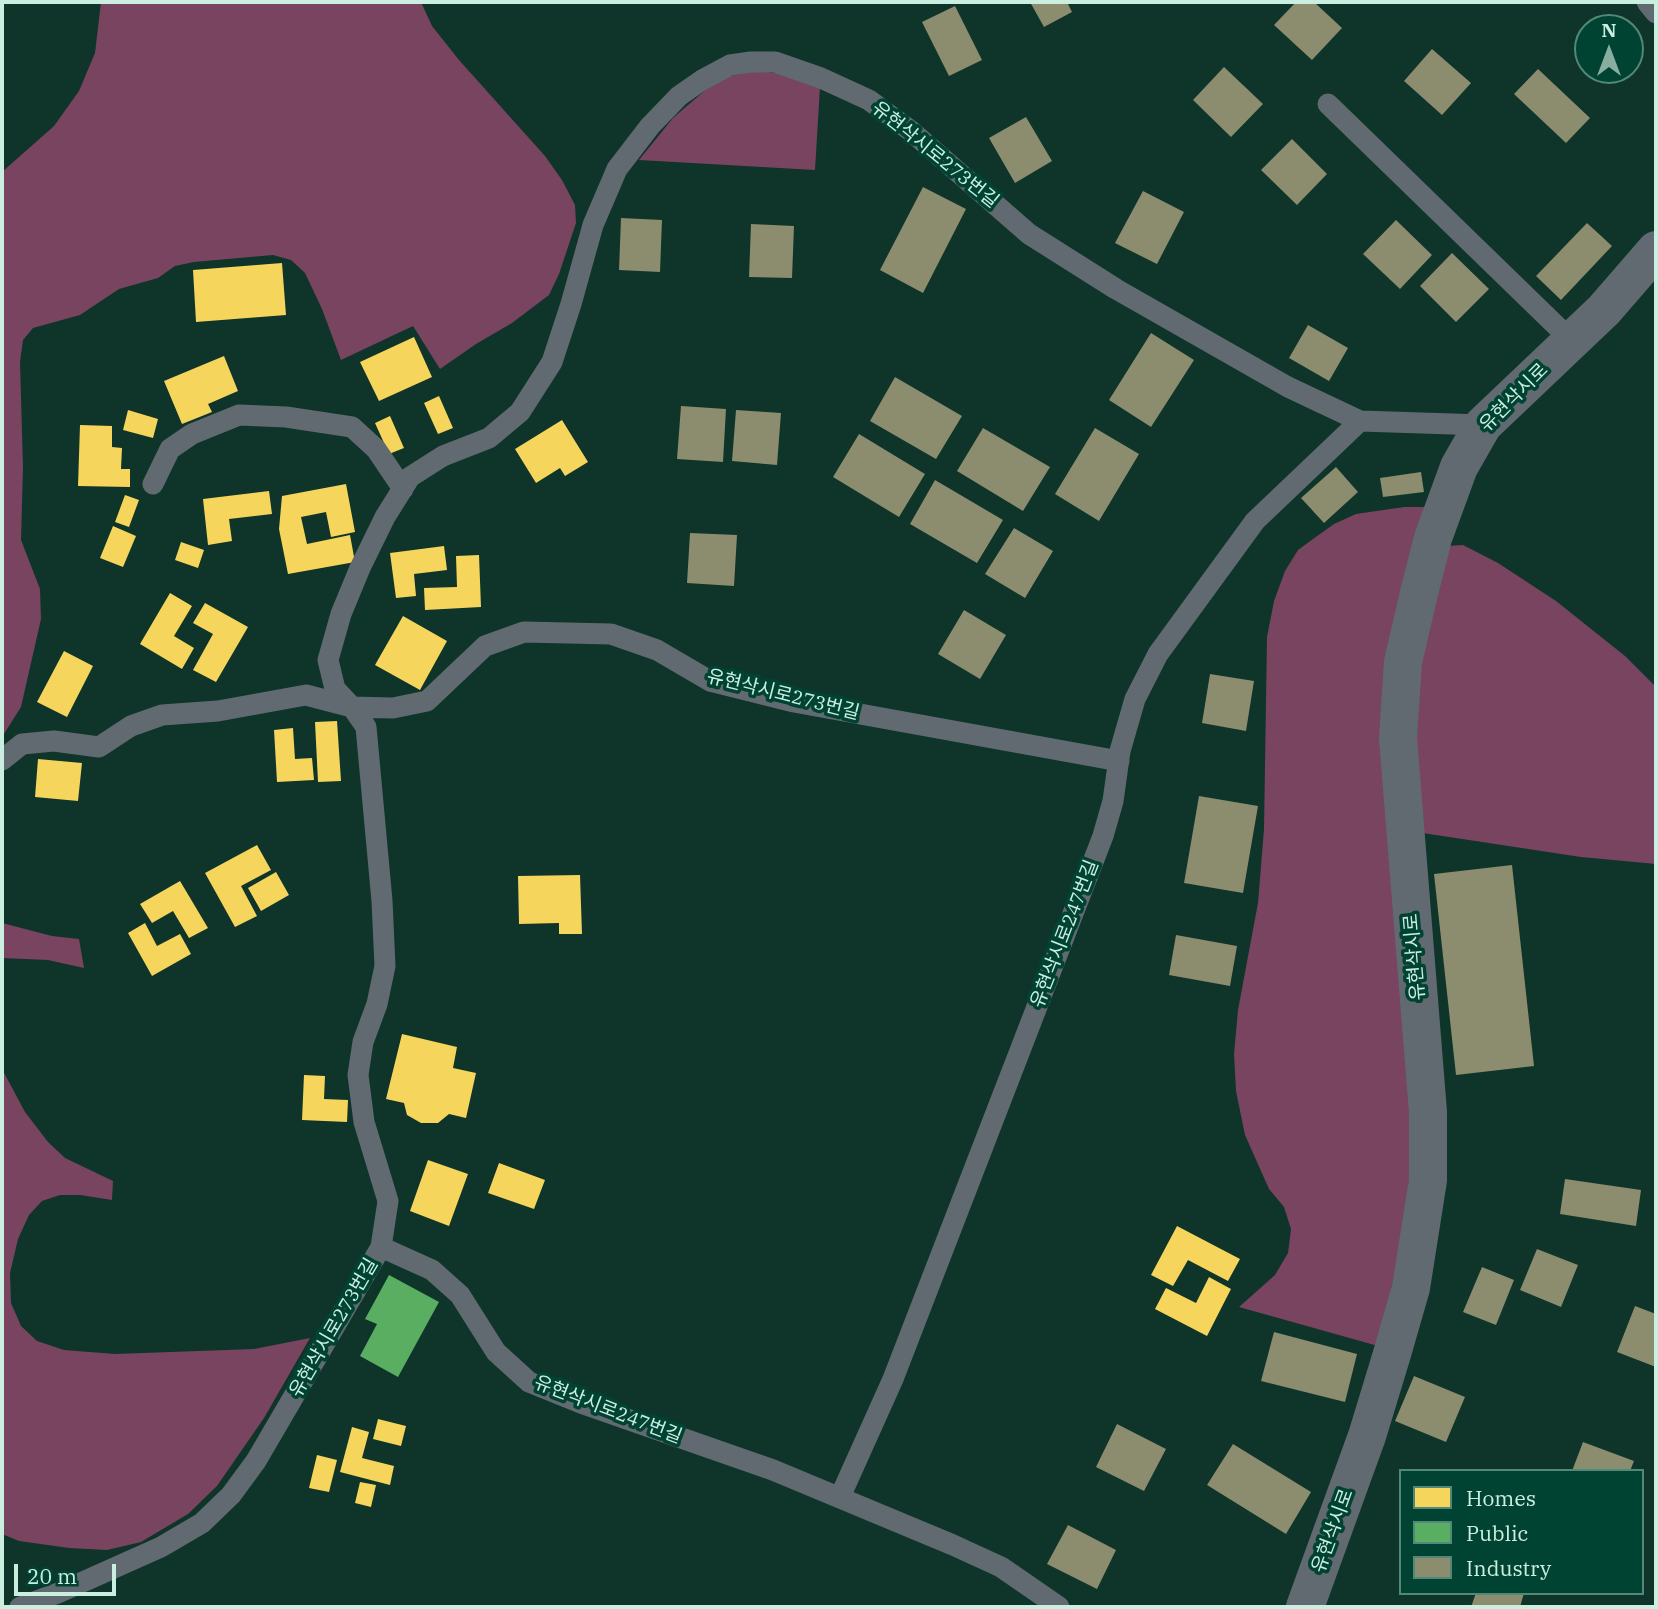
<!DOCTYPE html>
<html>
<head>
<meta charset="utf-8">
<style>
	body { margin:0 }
	#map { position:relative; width:1658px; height:1609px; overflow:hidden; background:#0f342a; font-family:"IBM Plex Serif",serif }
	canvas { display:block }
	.frame { position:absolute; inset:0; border:4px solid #caefe0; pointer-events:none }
	.legend { position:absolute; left:1399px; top:1469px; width:245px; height:126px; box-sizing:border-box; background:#004332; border:2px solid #518878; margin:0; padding:9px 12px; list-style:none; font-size:21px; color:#caefe0 }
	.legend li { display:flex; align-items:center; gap:14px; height:35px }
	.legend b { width:35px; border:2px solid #518878 }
	.north { position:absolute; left:1574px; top:14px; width:70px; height:70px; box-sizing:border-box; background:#004332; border:2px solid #518878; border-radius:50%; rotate:0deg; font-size:19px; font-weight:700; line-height:28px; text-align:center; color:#caefe0 }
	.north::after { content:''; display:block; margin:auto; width:24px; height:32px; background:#89aea0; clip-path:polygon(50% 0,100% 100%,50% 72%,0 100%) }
	.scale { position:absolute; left:14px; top:1564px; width:102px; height:32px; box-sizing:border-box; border:4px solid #caefe0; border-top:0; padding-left:9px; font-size:21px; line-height:24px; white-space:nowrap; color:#caefe0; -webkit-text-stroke:5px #004332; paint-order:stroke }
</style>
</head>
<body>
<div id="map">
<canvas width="1658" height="1609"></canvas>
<div class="frame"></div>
<ul class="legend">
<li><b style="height:19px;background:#f6d55c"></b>Homes</li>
<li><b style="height:19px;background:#5aae61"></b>Public</li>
<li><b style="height:19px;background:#8c8c6e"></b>Industry</li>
</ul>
<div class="north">N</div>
<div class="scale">20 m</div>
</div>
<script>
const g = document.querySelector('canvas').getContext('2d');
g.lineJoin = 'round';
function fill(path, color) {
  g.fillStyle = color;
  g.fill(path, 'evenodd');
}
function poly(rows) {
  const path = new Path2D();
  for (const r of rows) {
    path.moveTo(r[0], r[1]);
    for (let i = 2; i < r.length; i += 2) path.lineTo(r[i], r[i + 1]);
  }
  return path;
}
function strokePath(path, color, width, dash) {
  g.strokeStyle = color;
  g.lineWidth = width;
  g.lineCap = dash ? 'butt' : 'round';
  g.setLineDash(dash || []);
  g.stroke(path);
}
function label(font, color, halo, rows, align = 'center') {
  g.font = font + ' "IBM Plex Serif","Noto Sans KR",serif';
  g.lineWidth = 7;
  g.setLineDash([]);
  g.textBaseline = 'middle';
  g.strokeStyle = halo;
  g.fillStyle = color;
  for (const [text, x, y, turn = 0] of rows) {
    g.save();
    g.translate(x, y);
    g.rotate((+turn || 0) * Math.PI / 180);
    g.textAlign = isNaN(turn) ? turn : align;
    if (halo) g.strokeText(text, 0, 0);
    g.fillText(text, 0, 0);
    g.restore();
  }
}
fill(poly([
	[101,2,421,2,432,26,459,60,545,156,562,180,575,205,576,223,559,274,549,295,512,323,476,344,440,369,413,326,341,360,322,309,305,273,291,260,273,255,194,262,175,266,158,278,119,289,80,315,33,328,23,340,20,362,23,467,21,540,40,589,41,619,21,707,2,737,2,172,54,126,79,91,95,53],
	[757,71,785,74,820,87,815,170,639,160,673,118,709,87,730,76],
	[1404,507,1431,507,1402,955,1412,1157,1398,1262,1378,1346,1239,1307,1275,1275,1288,1253,1291,1229,1284,1207,1269,1189,1245,1135,1236,1091,1234,1054,1238,1010,1258,903,1264,829,1267,637,1274,601,1285,571,1298,550,1313,539,1334,524,1356,514],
	[1463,545,1498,563,1556,601,1625,656,1656,687,1656,864,1581,857,1416,832,1417,666,1447,546],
	[2,923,52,936,79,939,84,968,48,960,2,958],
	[2,1069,25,1112,48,1142,65,1158,113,1181,112,1200,80,1195,60,1195,42,1201,29,1215,18,1239,10,1273,11,1303,21,1326,37,1341,64,1350,115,1354,254,1349,310,1338,264,1418,217,1486,188,1514,141,1542,107,1550,69,1548,19,1541,2,1534]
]), '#784460');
fill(poly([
	[282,263,286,315,196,322,193,270],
	[414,337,432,377,379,401,360,362],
	[224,356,238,391,208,404,212,412,182,424,164,381],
	[439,396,453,428,438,434,424,403],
	[128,410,158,419,153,438,123,430],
	[390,416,404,448,389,454,375,423],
	[562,420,588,462,565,476,560,468,536,483,515,449],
	[80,425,112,426,112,447,122,448,121,469,130,469,130,487,78,486],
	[346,484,355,532,331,537,326,512,301,517,307,544,350,535,355,562,288,574,279,529,282,496],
	[269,491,272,514,229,519,232,541,208,545,203,499],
	[125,495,139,500,129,527,115,522],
	[113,526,136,536,123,567,100,558],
	[181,542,204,550,198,568,175,560],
	[444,546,447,570,414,574,416,596,396,598,390,553],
	[479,555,481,607,425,610,424,588,457,587,456,556],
	[170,593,192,606,174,636,194,648,182,669,140,644],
	[205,603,248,627,216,682,193,670,213,634,193,623],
	[403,616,447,641,420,690,375,665],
	[64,651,93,666,67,717,37,702],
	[337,721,341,781,318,782,315,722],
	[293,728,295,759,312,758,314,780,277,782,274,730],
	[38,759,82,763,78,801,35,797],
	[257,845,271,870,241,886,257,916,235,927,205,873],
	[276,872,289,895,261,911,248,888],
	[580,875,582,934,559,934,559,923,519,924,518,876],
	[180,881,208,928,189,938,173,911,152,923,140,904],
	[145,923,157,946,180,934,191,954,152,976,128,933],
	[402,1034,457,1047,453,1068,476,1073,466,1118,449,1114,438,1123,421,1123,407,1115,404,1103,386,1099],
	[304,1075,325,1076,324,1099,348,1100,347,1122,302,1120],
	[428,1160,468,1174,449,1226,410,1211],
	[499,1163,545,1180,534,1209,488,1193],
	[1177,1226,1240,1259,1228,1281,1188,1260,1173,1286,1151,1275],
	[1209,1277,1231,1289,1207,1336,1155,1309,1166,1288,1196,1303],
	[378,1419,406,1426,401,1446,373,1439],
	[352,1427,369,1432,362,1458,394,1466,390,1485,340,1472],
	[317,1455,337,1460,329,1492,309,1488],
	[360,1482,376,1485,371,1507,355,1503]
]), '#f6d55c');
fill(poly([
	[389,1275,439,1302,398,1377,360,1356,377,1324,365,1319]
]), '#5aae61');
fill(poly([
	[1030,2,1067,2,1072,12,1044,27],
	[1296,2,1314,2,1342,28,1312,60,1274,25],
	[955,6,982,60,949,76,922,22],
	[1432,49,1471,83,1442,115,1404,81],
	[1224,67,1263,104,1231,137,1193,100],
	[1538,69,1590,118,1566,143,1514,94],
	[1026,117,1052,161,1015,183,989,138],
	[1292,139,1327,174,1297,205,1261,170],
	[923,187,966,209,923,293,880,270],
	[1143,191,1184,212,1157,264,1115,243],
	[621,218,662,220,660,272,619,270],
	[1396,220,1432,255,1400,289,1363,254],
	[1587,223,1612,246,1561,300,1536,276],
	[751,224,794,226,792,278,749,277],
	[1452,253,1489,289,1456,322,1420,286],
	[1308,325,1348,348,1329,381,1289,358],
	[1151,333,1194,360,1151,427,1109,400],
	[895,377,962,416,936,459,870,421],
	[681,406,726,409,723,462,677,459],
	[736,410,781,413,777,465,732,461],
	[983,428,1050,467,1023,511,957,471],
	[1095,428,1139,454,1099,521,1055,494],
	[859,434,925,474,899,517,833,477],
	[1336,467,1358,492,1324,523,1301,498],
	[1421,472,1424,492,1383,497,1380,478],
	[935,480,1003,520,977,563,910,524],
	[1014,528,1053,551,1025,598,985,574],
	[690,533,737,535,734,586,687,583],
	[964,610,1006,635,980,679,938,654],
	[1210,674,1254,681,1246,731,1202,723],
	[1199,796,1258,806,1243,893,1184,883],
	[1512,865,1534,1066,1456,1075,1434,874],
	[1176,935,1237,946,1230,986,1169,975],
	[1565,1179,1641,1190,1636,1226,1560,1214],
	[1537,1249,1578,1265,1561,1307,1520,1290],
	[1482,1267,1514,1280,1496,1325,1463,1312],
	[1635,1306,1656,1314,1656,1367,1617,1352],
	[1274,1332,1357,1354,1345,1402,1261,1381],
	[1414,1376,1465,1397,1446,1442,1395,1421],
	[1117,1424,1166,1449,1144,1491,1096,1467],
	[1583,1442,1634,1461,1630,1471,1572,1471],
	[1233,1444,1311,1492,1286,1534,1207,1485],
	[1068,1525,1116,1550,1097,1589,1047,1564],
	[1476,1593,1524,1593,1520,1607,1471,1607]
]), '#8c8c6e');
strokePath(poly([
	[1647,2,1656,13],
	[1328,104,1572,341],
	[153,484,170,449,192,434,239,415,286,417,352,427,376,449,403,489],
	[2,760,22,744,54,741,99,747,131,726,162,715,218,711,306,695,352,707,393,708,427,701,485,646,524,632,611,634,657,650,710,681,794,702,1119,761],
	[381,1247,432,1270,460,1295,496,1352,529,1382,581,1403,773,1470,953,1545,1001,1567,1059,1607],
	[840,1497,893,1379,1103,836,1113,801,1120,751,1135,699,1158,654,1255,521,1360,421],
	[20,1607,58,1593,161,1547,202,1523,231,1495,256,1461,381,1247,388,1201,364,1122,358,1075,363,1042,377,1004,385,966,382,901,366,727,352,707,335,689,328,660,341,614,360,568,385,517,410,477,443,456,489,438,520,412,552,362,571,304,593,225,617,169,650,126,679,96,702,80,730,65,751,62,775,62,821,78,869,100,911,131,1029,234,1116,289,1288,387,1360,421,1483,425]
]), '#616a71', 21);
strokePath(poly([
	[1305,1607,1367,1436,1392,1354,1411,1288,1428,1180,1428,1112,1398,738,1403,662,1419,593,1433,538,1459,467,1483,425,1604,310,1656,250]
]), '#616a71', 38);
label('19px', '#caefe0', '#004332', [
	["유현삭시로273번길",935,155,39],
	["유현삭시로",1514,398,-45],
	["유현삭시로273번길",783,695,14],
	["유현삭시로247번길",1065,934,-69],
	["유현삭시로",1415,957,-95],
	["유현삭시로273번길",334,1328,-60],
	["유현삭시로247번길",608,1410,21],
	["유현삭시로",1333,1531,-70]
]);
</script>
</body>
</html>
